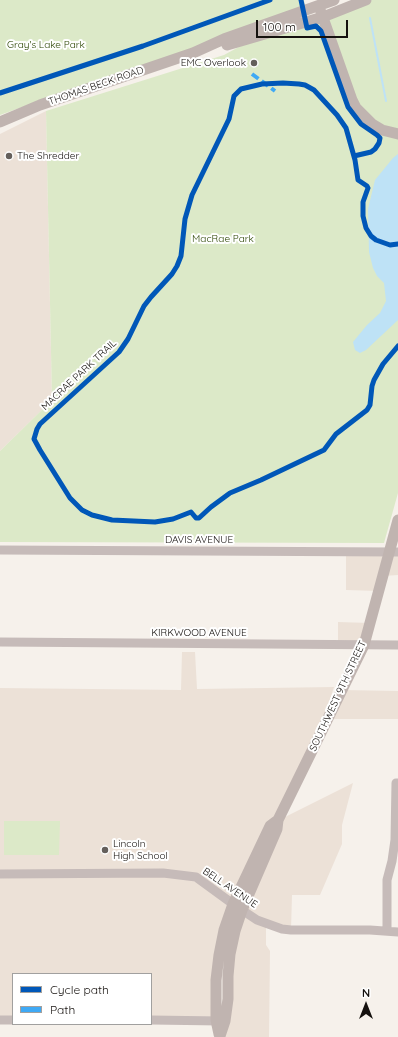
<!DOCTYPE html>
<html>
<head>
<meta charset="utf-8">
<style>
	body { margin:0 }
	#map { position:relative; width:398px; height:1037px; overflow:hidden; background:#f6f1eb; font-family:Quicksand,sans-serif }
	canvas { display:block }
	.legend { position:absolute; left:12px; top:973px; width:140px; height:52px; box-sizing:border-box; background:#fff; border:1px solid #a1a09f; margin:0; padding:5px 7px; list-style:none; font-size:12px; color:#15110e }
	.legend li { display:flex; align-items:center; gap:8px; height:20px }
	.legend b { width:20px; border:1px solid #a1a09f }
	.north { position:absolute; left:346px; top:985px; width:40px; height:40px; -webkit-text-stroke:3px #fff; paint-order:stroke; rotate:0deg; font-size:11px; font-weight:700; line-height:16px; text-align:center; color:#15110e }
	.north::after { content:''; display:block; margin:auto; width:14px; height:18px; background:#15110e; clip-path:polygon(50% 0,100% 100%,50% 72%,0 100%) }
	.scale { position:absolute; left:256px; top:20px; width:92px; height:18px; box-sizing:border-box; border:2px solid #15110e; border-top:0; padding-left:5px; font-size:12px; line-height:14px; white-space:nowrap; color:#15110e; -webkit-text-stroke:3px #fff; paint-order:stroke }
</style>
</head>
<body>
<div id="map">
<canvas width="398" height="1037"></canvas>
<ul class="legend">
<li><b style="height:5px;background:#0057b8"></b>Cycle path</li>
<li><b style="height:5px;background:#3fa9f5"></b>Path</li>
</ul>
<div class="north">N</div>
<div class="scale">100 m</div>
</div>
<script>
const g = document.querySelector('canvas').getContext('2d');
g.lineJoin = 'round';
function fill(path, color) {
  g.fillStyle = color;
  g.fill(path, 'evenodd');
}
function poly(rows) {
  const path = new Path2D();
  for (const r of rows) {
    path.moveTo(r[0], r[1]);
    for (let i = 2; i < r.length; i += 2) path.lineTo(r[i], r[i + 1]);
  }
  return path;
}
function strokePath(path, color, width, dash) {
  g.strokeStyle = color;
  g.lineWidth = width;
  g.lineCap = dash ? 'butt' : 'round';
  g.setLineDash(dash || []);
  g.stroke(path);
}
function label(font, color, halo, rows, align = 'center') {
  g.font = font + ' Quicksand,sans-serif';
  g.lineWidth = 4;
  g.setLineDash([]);
  g.textBaseline = 'middle';
  g.strokeStyle = halo;
  g.fillStyle = color;
  for (const [text, x, y, turn = 0] of rows) {
    g.save();
    g.translate(x, y);
    g.rotate((+turn || 0) * Math.PI / 180);
    g.textAlign = isNaN(turn) ? turn : align;
    if (halo) g.strokeText(text, 0, 0);
    g.fillText(text, 0, 0);
    g.restore();
  }
}
fill(poly([
	[46,111,52,400,0,451,0,134],
	[346,552,398,552,398,575,383,576,379,591,346,590],
	[338,622,370,623,364,645,338,645],
	[182,652,195,652,197,689,334,687,315,747,279,820,353,783,342,825,342,844,320,895,292,895,291,930,266,924,266,945,270,951,269,1037,220,1037,228,999,224,930,216,1020,151,1020,151,974,13,974,13,1020,0,1020,0,688,181,690],
	[342,690,398,691,398,719,328,719]
]), '#ece1d7');
fill(poly([
	[0,0,304,0,305,6,200,46,64,92,0,115],
	[372,0,398,0,398,493,384,543,0,542,0,451,52,400,46,111,224,55,246,43,362,5],
	[4,821,60,821,59,855,4,855]
]), '#dce9c8');
fill(poly([
	[398,154,398,320,366,350,360,353,355,350,353,342,367,325,380,313,386,301,384,283,377,276,373,268,369,252,368,209,375,180,393,158]
]), '#bee2f6');
strokePath(poly([
	[370,18,386,101]
]), '#bee2f6', 2);
strokePath(poly([
	[0,550,398,552],
	[0,642,398,645],
	[0,874,163,873,196,877,233,904,257,920,282,929,291,930,370,930,398,932],
	[387,931,387,880,392,861,395,840,396,783,398,783],
	[0,1020,13,1020],
	[151,1020,221,1021]
]), '#c6bbb9', 9);
strokePath(poly([
	[321,12,352,100,356,108,372,124,382,130,398,134],
	[227,45,323,17,366,0],
	[0,122,40,105,193,53,224,39,334,0],
	[219,1034,216,1020,216,980,219,955,224,930,233,904,270,826,278,820],
	[220,1036,225,1021,228,999,228,976,230,954,235,931,242,910,277,829,278,820,364,645,398,520]
]), '#c0b4b0', 11);
strokePath(poly([
	[252,74,275,91]
]), '#3fa9f5', 4, [8, 4]);
strokePath(poly([
	[301,0,307,28,316,26,321,31,348,107,361,124,377,135,380,138,379,143,375,149,371,152,354,156],
	[0,93,143,46,270,0],
	[398,244,390,245,376,240,371,236,366,228,363,216,363,202,368,188,367,186,358,180,355,160,346,128,337,115,314,90,305,85,299,84,283,83,262,84,241,89,234,96,229,119,192,195,185,219,181,256,177,266,172,274,151,297,144,306,128,339,119,352,40,424,37,429,34,439,40,450,70,498,82,510,92,515,112,520,155,522,173,519,191,512,196,518,199,518,211,507,230,493,261,480,324,450,336,434,367,410,370,405,372,386,374,380,383,364,398,346]
]), '#0057b8', 5);
for (const [x, y, r, color] of [
	[254,63,4,"#645f5b"],
	[9,156,4,"#645f5b"],
	[105,850,4,"#645f5b"]
]) {
  const dot = new Path2D();
  dot.arc(x, y, r, 0, 2 * Math.PI);
  g.fillStyle = color;
  g.fill(dot);
  strokePath(dot, '#fff', 1.5);
}
label('10px', '#2a4401', '#fff', [
	["Gray's Lake Park",46,45],
	["MacRae Park",223,239]
]);
label('10px', '#15110e', '#fff', [
	["EMC Overlook",246,63,"right"],
	["The Shredder",17,156],
	["Lincoln",113,844],
	["High School",113,856]
], 'left');
label('10px', '#15110e', '#fff', [
	["THOMAS BECK ROAD",96,86,-19],
	["MACRAE PARK TRAIL",79,375,-43],
	["DAVIS AVENUE",199,540],
	["KIRKWOOD AVENUE",199,633],
	["SOUTHWEST 9TH STREET",338,696,-65],
	["BELL AVENUE",230,888,34]
]);
</script>
</body>
</html>
